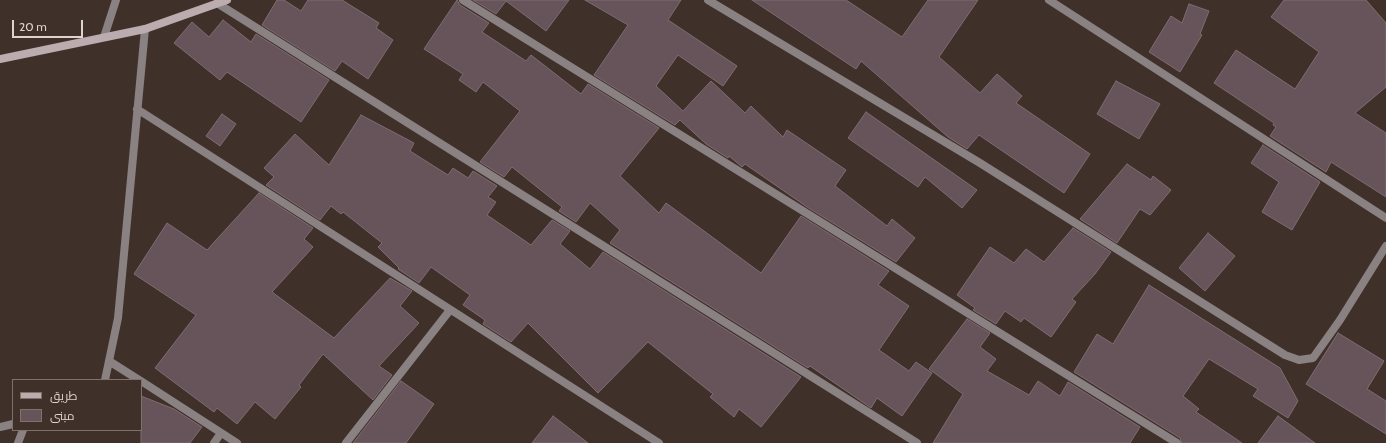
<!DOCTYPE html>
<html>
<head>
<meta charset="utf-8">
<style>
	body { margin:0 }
	#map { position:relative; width:1386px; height:443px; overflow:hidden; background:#3f3029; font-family:Cabin,Cairo,sans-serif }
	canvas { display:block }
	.legend { position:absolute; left:12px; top:379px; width:130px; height:52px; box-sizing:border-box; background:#3f3029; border:1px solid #7f726b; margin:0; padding:5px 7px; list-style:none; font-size:12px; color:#ded4cf }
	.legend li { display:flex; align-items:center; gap:8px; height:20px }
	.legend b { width:20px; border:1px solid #7f726b }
	.scale { position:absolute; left:12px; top:20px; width:71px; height:18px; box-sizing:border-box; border:2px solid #ded4cf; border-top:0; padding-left:5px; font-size:12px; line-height:14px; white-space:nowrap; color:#ded4cf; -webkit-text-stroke:3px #3f3029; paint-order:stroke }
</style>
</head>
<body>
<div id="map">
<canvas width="1386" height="443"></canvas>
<ul class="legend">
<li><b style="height:5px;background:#bbadaf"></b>طريق</li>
<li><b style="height:11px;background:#66545a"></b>مبنى</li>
</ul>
<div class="scale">20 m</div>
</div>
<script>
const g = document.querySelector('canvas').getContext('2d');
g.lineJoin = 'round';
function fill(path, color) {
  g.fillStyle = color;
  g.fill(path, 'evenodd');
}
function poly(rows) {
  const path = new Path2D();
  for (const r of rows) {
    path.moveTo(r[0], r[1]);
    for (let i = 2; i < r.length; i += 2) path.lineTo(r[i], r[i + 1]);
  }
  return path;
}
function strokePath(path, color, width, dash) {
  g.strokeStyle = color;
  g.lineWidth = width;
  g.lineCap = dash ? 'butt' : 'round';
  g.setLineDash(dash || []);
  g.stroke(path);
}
const building = poly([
	[277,0,284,0,301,11,308,0,342,0,379,23,376,28,393,40,368,79,342,61,335,71,262,25,277,0],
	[457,0,460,5,489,23,482,32,526,61,531,55,581,94,588,84,659,128,620,176,659,213,666,203,761,273,801,216,889,271,878,285,909,306,879,350,909,371,916,362,932,373,902,416,877,398,871,408,810,366,808,368,610,243,620,230,590,203,576,222,559,211,562,207,512,167,504,177,480,162,520,111,483,82,476,92,459,80,463,74,424,49,457,0],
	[473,0,569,0,546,31,506,1,496,14,473,0],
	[585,0,681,0,668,20,737,66,723,86,678,55,656,86,683,111,711,81,745,113,751,106,783,137,787,130,846,170,835,186,887,226,892,219,915,238,896,262,807,207,745,164,742,167,729,156,728,158,706,144,680,120,675,125,594,75,628,25,585,0],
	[752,0,846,0,902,37,928,0,978,0,939,57,980,93,997,74,1022,96,1016,103,1090,154,1064,193,979,135,967,149,948,137,861,61,856,69,752,0],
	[1284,0,1366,0,1386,23,1386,87,1355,113,1386,133,1386,197,1331,162,1326,172,1270,136,1276,127,1273,125,1274,123,1214,83,1236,50,1295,89,1319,52,1271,17,1284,0],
	[1189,4,1209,11,1200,34,1202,35,1180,72,1149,52,1171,16,1182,23,1189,4],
	[223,20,251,42,256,34,329,80,301,122,227,72,220,80,174,43,192,22,209,37,223,20],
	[1116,81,1160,104,1139,139,1097,114,1116,81],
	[866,112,977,190,962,208,925,177,918,187,848,138,866,112],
	[222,114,236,124,220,146,206,136,222,114],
	[361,115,414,143,410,151,448,175,453,168,468,178,473,171,497,186,488,197,496,202,487,215,531,245,552,220,570,231,560,244,590,269,603,252,801,377,761,427,739,409,734,417,710,397,713,394,648,342,598,393,528,323,511,342,483,324,485,320,463,305,470,295,431,267,419,283,398,269,399,268,378,247,382,243,343,212,341,214,331,206,320,220,266,185,274,177,264,168,295,134,329,165,361,115],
	[1263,145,1320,182,1292,230,1262,212,1279,182,1251,163,1263,145],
	[1127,164,1151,180,1153,176,1171,190,1150,215,1140,209,1117,243,1080,219,1127,164],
	[259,193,313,228,304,239,313,247,272,292,334,338,390,278,412,291,400,306,419,323,379,366,392,375,373,400,323,354,299,385,301,387,275,419,255,402,237,424,217,408,214,412,155,368,196,315,134,274,167,223,207,250,259,193],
	[1073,228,1111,252,1095,274,1072,299,1076,302,1051,337,1024,318,1021,322,1005,311,996,324,973,310,975,308,957,295,990,247,1014,263,1026,249,1044,262,1073,228],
	[1208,233,1235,256,1205,291,1179,268,1208,233],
	[1149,285,1280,368,1298,401,1288,418,1253,396,1258,389,1209,359,1183,396,1199,409,1196,412,1242,443,1182,443,1180,438,1074,372,1097,334,1113,344,1149,285],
	[967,319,990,333,980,347,996,359,987,371,1029,395,1038,381,1060,396,1068,382,1140,427,1130,443,933,443,963,394,929,369,967,319],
	[1338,333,1384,361,1367,389,1386,401,1386,434,1306,384,1338,333],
	[401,381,434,404,406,443,353,443,401,381],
	[141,396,174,409,202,427,190,443,141,443,141,396],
	[553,416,588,443,532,443,553,416],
	[1278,416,1315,443,1258,443,1278,416]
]);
fill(building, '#66545a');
strokePath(building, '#7f6c73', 1);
strokePath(poly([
	[463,0,1177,443],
	[708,0,980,163,1285,355,1299,360,1313,358,1340,320,1386,246],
	[1049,0,1386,218],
	[217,3,917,443],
	[104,37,116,0],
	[137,109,659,443],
	[109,361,139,380],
	[105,380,118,318,145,29],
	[141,381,237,443],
	[0,427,13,424],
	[18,443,23,430],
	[214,443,221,433],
	[346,443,450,310]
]), '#8a8183', 8);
strokePath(poly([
	[0,59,145,29,227,0]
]), '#bbadaf', 8);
</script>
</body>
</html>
